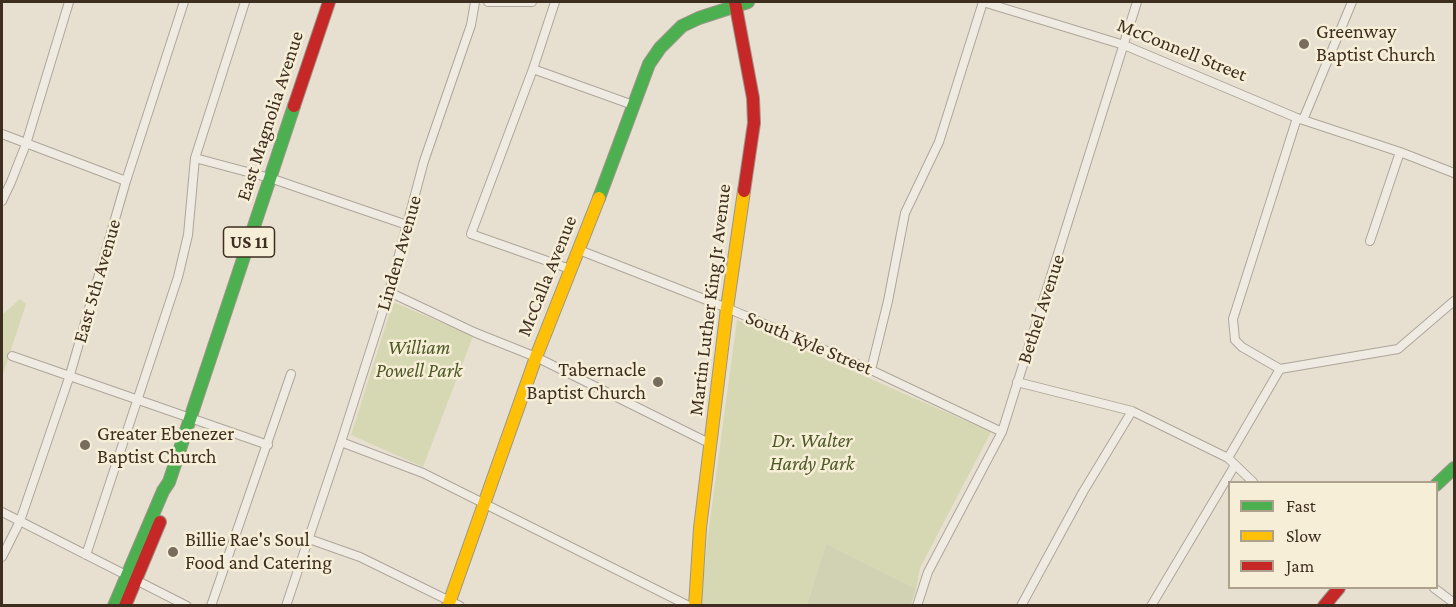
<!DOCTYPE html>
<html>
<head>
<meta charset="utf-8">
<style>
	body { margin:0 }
	#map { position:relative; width:1456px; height:607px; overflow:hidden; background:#e7e0d1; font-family:"Crimson Pro",serif }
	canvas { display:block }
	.frame { position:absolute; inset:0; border:3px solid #3d2e20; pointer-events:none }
	.legend { position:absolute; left:1228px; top:481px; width:210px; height:108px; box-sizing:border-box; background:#f7eed8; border:2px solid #ada18e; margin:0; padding:8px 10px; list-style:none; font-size:18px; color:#3d2e20 }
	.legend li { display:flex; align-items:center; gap:12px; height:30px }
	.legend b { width:30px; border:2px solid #ada18e }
</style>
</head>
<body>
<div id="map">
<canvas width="1456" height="607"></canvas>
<div class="frame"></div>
<ul class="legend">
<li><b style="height:8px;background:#4caf50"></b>Fast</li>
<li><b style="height:8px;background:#ffc107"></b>Slow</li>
<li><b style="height:8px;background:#c62828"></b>Jam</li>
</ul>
</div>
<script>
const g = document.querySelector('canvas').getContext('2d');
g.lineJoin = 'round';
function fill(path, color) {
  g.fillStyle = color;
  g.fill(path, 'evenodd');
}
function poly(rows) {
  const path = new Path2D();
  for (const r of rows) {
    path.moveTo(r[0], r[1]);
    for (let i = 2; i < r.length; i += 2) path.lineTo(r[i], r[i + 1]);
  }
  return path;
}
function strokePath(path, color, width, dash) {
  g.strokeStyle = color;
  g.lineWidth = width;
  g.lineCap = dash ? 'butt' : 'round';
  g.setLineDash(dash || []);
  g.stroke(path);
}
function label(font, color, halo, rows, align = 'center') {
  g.font = font + ' "Crimson Pro",serif';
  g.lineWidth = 5;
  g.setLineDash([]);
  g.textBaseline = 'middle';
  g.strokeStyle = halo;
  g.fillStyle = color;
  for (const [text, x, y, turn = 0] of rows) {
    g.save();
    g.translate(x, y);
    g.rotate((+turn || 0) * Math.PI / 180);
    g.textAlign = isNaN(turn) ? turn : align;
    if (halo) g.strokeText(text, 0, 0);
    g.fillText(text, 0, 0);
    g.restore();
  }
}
fill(poly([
	[20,299,26,304,2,377,2,315],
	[393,302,473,336,423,467,351,435],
	[737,320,991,432,920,568,916,589,826,544,807,605,701,606,707,542]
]), '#d6d7b3');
fill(poly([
	[826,544,916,589,911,605,807,605]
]), '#d1d1b3');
const street = poly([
	[488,2,532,2],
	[555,2,533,69,471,234,570,269],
	[983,2,1124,45,1297,118,1400,152,1454,173],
	[533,69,633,105],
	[1303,120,1352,2],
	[2,134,126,181],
	[195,158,270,178,407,225],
	[2,201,11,182,26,144,69,2],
	[1370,241,1400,152],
	[579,250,727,308,871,370,1002,432],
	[389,292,476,333,536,357,711,444],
	[12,356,268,445],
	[1280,369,1242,347,1235,340,1233,319,1297,118],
	[871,370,888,301,905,213,939,142,983,2],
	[1017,382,1132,411,1228,458,1253,482],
	[341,442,423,473,689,606],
	[1228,458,1280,369,1398,349,1454,301],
	[2,512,187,606],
	[309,539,360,557,460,606],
	[86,555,178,277,188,235,195,158,245,2],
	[2,557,20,521,69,378,126,181,184,2],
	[1434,588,1454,603],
	[211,606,291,374],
	[286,606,341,442,389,292,424,161,471,25,475,2],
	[917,606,928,572,1002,432,1137,2],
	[1021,606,1083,492,1132,411],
	[1151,606,1235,465]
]);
const fast = poly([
	[599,198,649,64,660,48,682,26,699,18,748,2],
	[1436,485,1454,468],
	[114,606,163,491,169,482,294,106]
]);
const slow = poly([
	[448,606,536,357,599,198],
	[695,606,700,528,727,308,744,191]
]);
const jam = poly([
	[735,2,753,98,754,123,744,191],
	[294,106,329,2],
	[125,606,160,522],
	[1324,606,1339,588]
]);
strokePath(street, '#ada599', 10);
strokePath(fast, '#9c958a', 14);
strokePath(slow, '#9c958a', 14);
strokePath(jam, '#9c958a', 14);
strokePath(street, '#efebe3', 8);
strokePath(fast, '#4caf50', 12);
strokePath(slow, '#ffc107', 12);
strokePath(jam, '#c62828', 12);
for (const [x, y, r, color] of [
	[1304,44,6,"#786c5e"],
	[658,382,6,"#786c5e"],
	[85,445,6,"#786c5e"],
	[173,552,6,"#786c5e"]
]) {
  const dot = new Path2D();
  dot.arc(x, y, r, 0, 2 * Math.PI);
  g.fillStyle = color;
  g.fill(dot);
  strokePath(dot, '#f7eed8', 2);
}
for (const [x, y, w] of [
	[249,242,51]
]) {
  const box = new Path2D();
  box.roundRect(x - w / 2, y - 15, w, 30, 4.5);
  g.fillStyle = '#f7eed8';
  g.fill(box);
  strokePath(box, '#3d2e20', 1.5);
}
label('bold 18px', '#3d2e20', null, [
	["US 11",249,242]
]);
label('20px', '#3d2e20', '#f7eed8', [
	["Greenway",1316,32],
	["Baptist Church",1316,55],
	["Tabernacle",646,370,"right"],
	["Baptist Church",646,393,"right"],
	["Greater Ebenezer",97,434],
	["Baptist Church",97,457],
	["Billie Rae's Soul",185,540],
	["Food and Catering",185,563]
], 'left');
label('20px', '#3d2e20', '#f7eed8', [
	["McConnell Street",1182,50,22],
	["East Magnolia Avenue",270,116,-72],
	["Linden Avenue",399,253,-74],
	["McCalla Avenue",547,276,-68],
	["East 5th Avenue",97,281,-74],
	["Martin Luther King Jr Avenue",710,300,-83],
	["Bethel Avenue",1041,309,-72],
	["South Kyle Street",809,343,23]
]);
label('italic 20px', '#4d5a26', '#f7eed8', [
	["William",419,348],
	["Powell Park",419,371],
	["Dr. Walter",812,441],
	["Hardy Park",812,464]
]);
</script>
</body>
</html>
